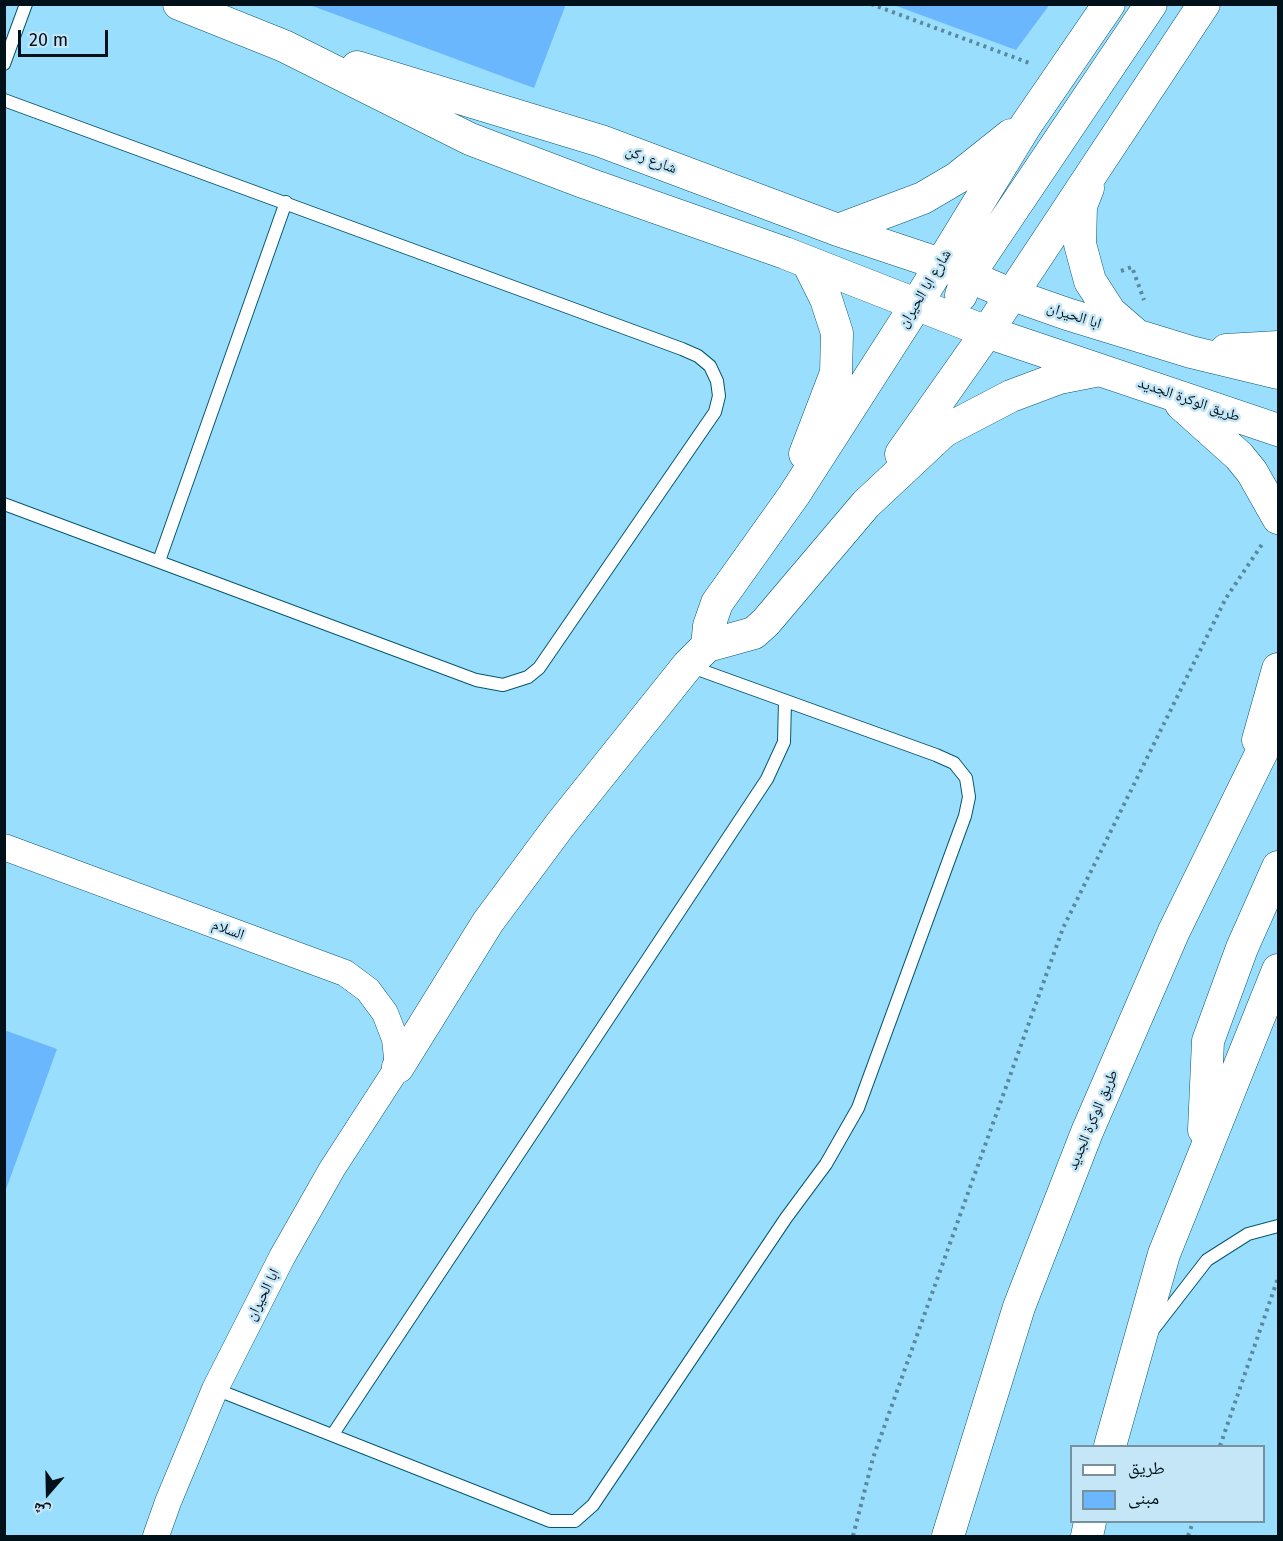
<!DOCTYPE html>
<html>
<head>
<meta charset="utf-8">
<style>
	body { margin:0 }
	#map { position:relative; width:1283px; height:1541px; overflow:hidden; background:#9adefd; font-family:"Fira Sans","Noto Naskh Arabic",sans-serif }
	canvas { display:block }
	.frame { position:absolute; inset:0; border:6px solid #011119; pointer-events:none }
	.legend { position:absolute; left:1070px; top:1445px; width:195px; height:78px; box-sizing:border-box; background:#c5e6f6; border:2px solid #77919e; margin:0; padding:8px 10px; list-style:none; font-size:18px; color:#011119 }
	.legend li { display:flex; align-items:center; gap:12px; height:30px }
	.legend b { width:30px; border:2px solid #77919e }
	.north { position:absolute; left:18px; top:1463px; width:60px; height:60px; -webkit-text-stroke:4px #c5e6f6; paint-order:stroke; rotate:200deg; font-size:16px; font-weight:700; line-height:24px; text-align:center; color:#011119 }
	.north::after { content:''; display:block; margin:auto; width:21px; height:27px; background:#011119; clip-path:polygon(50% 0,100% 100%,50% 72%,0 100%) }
	.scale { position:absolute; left:18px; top:30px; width:90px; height:27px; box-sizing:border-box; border:3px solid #011119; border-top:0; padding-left:8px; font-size:18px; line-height:21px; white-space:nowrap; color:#011119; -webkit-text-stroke:4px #c5e6f6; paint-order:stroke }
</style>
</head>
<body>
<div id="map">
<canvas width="1283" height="1541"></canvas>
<div class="frame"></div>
<ul class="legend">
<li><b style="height:8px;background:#fff"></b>طريق</li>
<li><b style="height:16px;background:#6bb7fd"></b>مبنى</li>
</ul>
<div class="north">ش</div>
<div class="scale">20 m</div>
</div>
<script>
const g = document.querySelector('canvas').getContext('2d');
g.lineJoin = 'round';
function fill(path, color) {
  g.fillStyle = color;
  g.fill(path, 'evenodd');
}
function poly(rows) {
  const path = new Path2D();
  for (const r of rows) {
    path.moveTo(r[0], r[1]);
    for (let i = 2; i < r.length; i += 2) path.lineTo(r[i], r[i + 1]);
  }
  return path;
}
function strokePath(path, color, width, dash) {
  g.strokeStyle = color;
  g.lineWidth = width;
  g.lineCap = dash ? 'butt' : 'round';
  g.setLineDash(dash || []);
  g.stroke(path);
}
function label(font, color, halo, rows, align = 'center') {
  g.font = font + ' "Fira Sans","Noto Naskh Arabic",sans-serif';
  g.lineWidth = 5;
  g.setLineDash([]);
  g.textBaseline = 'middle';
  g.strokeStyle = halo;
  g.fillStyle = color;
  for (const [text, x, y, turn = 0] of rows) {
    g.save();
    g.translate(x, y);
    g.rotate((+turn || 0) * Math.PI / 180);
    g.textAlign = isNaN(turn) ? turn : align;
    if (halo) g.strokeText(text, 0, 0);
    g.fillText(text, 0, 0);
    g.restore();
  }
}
fill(poly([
	[307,4,566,4,534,88],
	[891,4,1050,4,1016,50],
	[4,1030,57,1049,5,1192,4,1192]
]), '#6bb7fd');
const service = poly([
	[4,64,26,4],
	[4,100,682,349,698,356,710,366,717,381,719,396,715,412,706,425,539,668,528,677,503,685,476,680,4,504],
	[159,561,286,202],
	[1152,1331,1207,1260,1248,1234,1278,1226],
	[215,1389,550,1521,575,1521,593,1505,786,1218,826,1164,858,1108,965,816,969,797,966,778,954,763,936,755,689,666],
	[333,1434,767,779,784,742,785,701]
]);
const minor = poly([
	[4,847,345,973,368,990,385,1013,395,1039,398,1067,332,1169,282,1257,215,1389,168,1502,156,1536]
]);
const tertiary = poly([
	[179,4,284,46,470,139,586,183,785,253,987,332,1278,430],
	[357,67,601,141,838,230,940,264,1010,294,1067,314,1191,352,1278,373],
	[1088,188,1081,206,1080,244,1090,281,1110,312,1133,332],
	[838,230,923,198,957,178,1011,135],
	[961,295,968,276,1151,4],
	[1226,350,1278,347],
	[1181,404,1239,456,1252,472,1278,518],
	[805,454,836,373,837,333,826,299,808,263],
	[901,454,987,332,1204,4],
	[707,646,709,626,717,603,794,495,916,305,1026,125,1109,4],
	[1258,740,1278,669],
	[398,1067,488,922,560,825,688,665,707,646,754,633,766,622,866,504,944,431,1011,396,1059,378,1100,370],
	[1204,1130,1208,1041,1242,948,1278,867],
	[1110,1446,1164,1254,1278,970],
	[948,1536,1019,1307,1087,1132,1174,931,1278,719],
	[1087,1536,1090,1522]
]);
strokePath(service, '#055771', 14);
strokePath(minor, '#055771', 27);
strokePath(tertiary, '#055771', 33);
strokePath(poly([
	[871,4,1032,64],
	[1121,271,1132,267,1144,300],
	[1220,1446,1278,1278],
	[853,1536,873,1458,1063,928,1226,598,1263,543],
	[1188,1536,1193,1522]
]), '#5a889e', 4, [3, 4.5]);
strokePath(service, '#fff', 12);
strokePath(minor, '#fff', 26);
strokePath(tertiary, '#fff', 32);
label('15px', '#011119', '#c5e6f6', [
	["شارع ركن",651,160,21],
	["شارع ابا الحيران",925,289,-59],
	["ابا الحيران",1074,316,18],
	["طريق الوكرة الجديد",1189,400,19],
	["السلام",228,930,20],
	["طريق الوكرة الجديد",1093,1120,-67],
	["ابا الحيران",263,1295,-63]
]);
</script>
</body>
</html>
